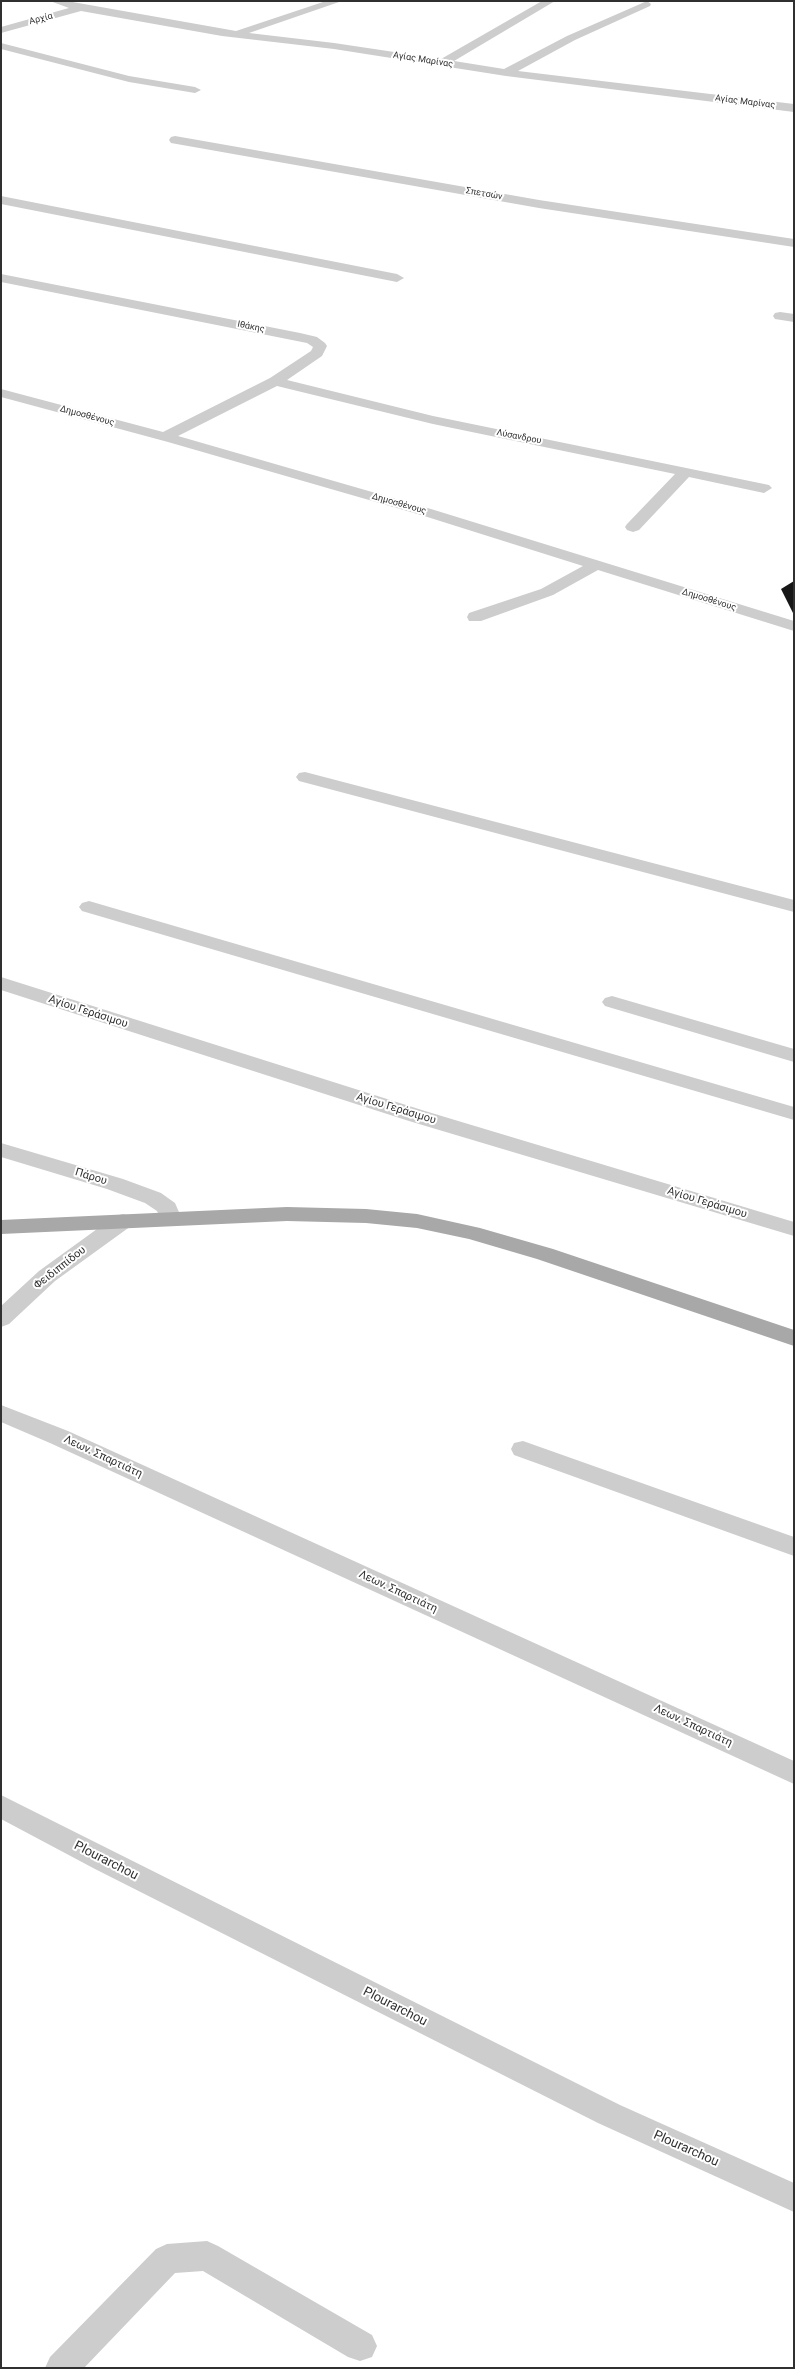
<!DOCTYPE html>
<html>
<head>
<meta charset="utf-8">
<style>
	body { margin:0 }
	#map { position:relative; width:795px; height:2369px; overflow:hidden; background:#fff; font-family:Roboto,sans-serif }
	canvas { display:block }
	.frame { position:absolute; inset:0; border:2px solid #303030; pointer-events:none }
</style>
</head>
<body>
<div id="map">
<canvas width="795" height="2369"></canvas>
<div class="frame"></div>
</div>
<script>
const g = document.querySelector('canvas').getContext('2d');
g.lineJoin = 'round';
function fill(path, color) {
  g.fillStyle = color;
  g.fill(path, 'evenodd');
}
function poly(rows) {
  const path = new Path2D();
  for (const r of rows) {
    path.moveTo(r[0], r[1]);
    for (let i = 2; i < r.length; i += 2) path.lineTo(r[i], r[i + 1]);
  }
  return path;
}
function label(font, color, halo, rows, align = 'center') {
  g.font = font + ' Roboto,sans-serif';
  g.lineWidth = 4;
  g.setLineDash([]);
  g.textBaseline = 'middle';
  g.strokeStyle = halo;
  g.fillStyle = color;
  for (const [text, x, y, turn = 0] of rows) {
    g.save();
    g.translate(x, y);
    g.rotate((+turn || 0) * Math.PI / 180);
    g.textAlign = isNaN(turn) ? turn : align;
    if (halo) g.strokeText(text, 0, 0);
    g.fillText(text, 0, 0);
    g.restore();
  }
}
fill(poly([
	[794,581,794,615,781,589]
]), '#171717');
fill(poly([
	[50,1,67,1,236,31,326,1,342,1,249,33,334,43,441,59,542,1,555,1,454,61,504,69,567,36,647,1,651,4,650,6,575,40,518,71,794,104,794,112,506,76,334,49,222,36,81,11,1,33,1,27,69,8,50,1],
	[1,43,129,76,195,87,201,90,195,93,129,82,1,49,1,43],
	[175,136,539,200,794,239,794,247,539,208,171,143,169,140,171,137,175,136],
	[1,196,397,274,404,278,397,282,1,204,1,196],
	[1,274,300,333,317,337,325,343,327,346,322,356,287,380,433,416,769,485,772,488,764,493,689,477,639,530,633,532,627,530,625,527,627,524,675,474,433,424,277,386,178,436,431,509,794,621,794,631,598,570,553,595,481,621,469,621,467,617,469,613,541,589,583,566,421,515,168,442,1,397,1,389,163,432,270,378,311,351,313,347,307,343,1,282,1,274],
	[780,312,794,314,794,322,775,319,773,316,775,313,780,312],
	[305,772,794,900,794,912,299,781,296,777,299,773,305,772],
	[89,901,794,1107,794,1120,82,911,79,907,82,903,89,901],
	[1,977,425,1111,794,1222,794,1236,409,1121,1,990,1,977],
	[612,996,794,1049,794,1062,605,1006,602,1002,605,998,612,996],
	[1,1143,123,1179,161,1193,175,1203,182,1219,179,1224,171,1226,163,1224,157,1211,145,1203,107,1189,1,1157,1,1143],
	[123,1214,131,1216,134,1221,131,1226,55,1281,9,1324,1,1327,1,1306,39,1271,115,1216,123,1214],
	[1,1405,68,1431,794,1761,794,1784,50,1443,1,1422,1,1405],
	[523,1441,794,1537,794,1556,514,1455,511,1449,514,1443,523,1441],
	[1,1795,620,2105,794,2183,794,2212,598,2123,95,1869,1,1819,1,1795],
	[207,2241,218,2246,372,2335,377,2346,372,2357,360,2361,348,2357,203,2271,175,2273,84,2368,45,2368,50,2357,156,2249,167,2244,207,2241]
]), '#cdcdcd');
fill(poly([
	[287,1207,366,1209,417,1214,480,1228,553,1249,794,1330,794,1346,537,1259,469,1239,417,1228,366,1223,287,1221,1,1234,1,1220,287,1207]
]), '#a8a8a8');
label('9px', '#303030', '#fff', [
	["Αρχία",41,19,-15],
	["Αγίας Μαρίνας",423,60,9],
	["Αγίας Μαρίνας",745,102,7],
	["Σπετσών",484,194,10],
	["Ιθάκης",251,327,11],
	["Δημοσθένους",87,416,15],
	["Λύσανδρου",519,437,11],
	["Δημοσθένους",399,504,16],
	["Δημοσθένους",709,600,17]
]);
label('11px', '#303030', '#fff', [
	["Αγίου Γεράσιμου",88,1012,18],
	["Αγίου Γεράσιμου",396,1109,17],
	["Πάρου",91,1177,17],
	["Αγίου Γεράσιμου",707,1203,17],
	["Φειδιππίδου",60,1268,-38],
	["Λεων. Σπαρτιάτη",103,1457,25],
	["Λεων. Σπαρτιάτη",398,1592,25],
	["Λεων. Σπαρτιάτη",693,1726,25]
]);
label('13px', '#303030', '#fff', [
	["Plourarchou",106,1861,27],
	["Plourarchou",395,2007,27],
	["Plourarchou",686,2149,24]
]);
</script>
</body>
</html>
